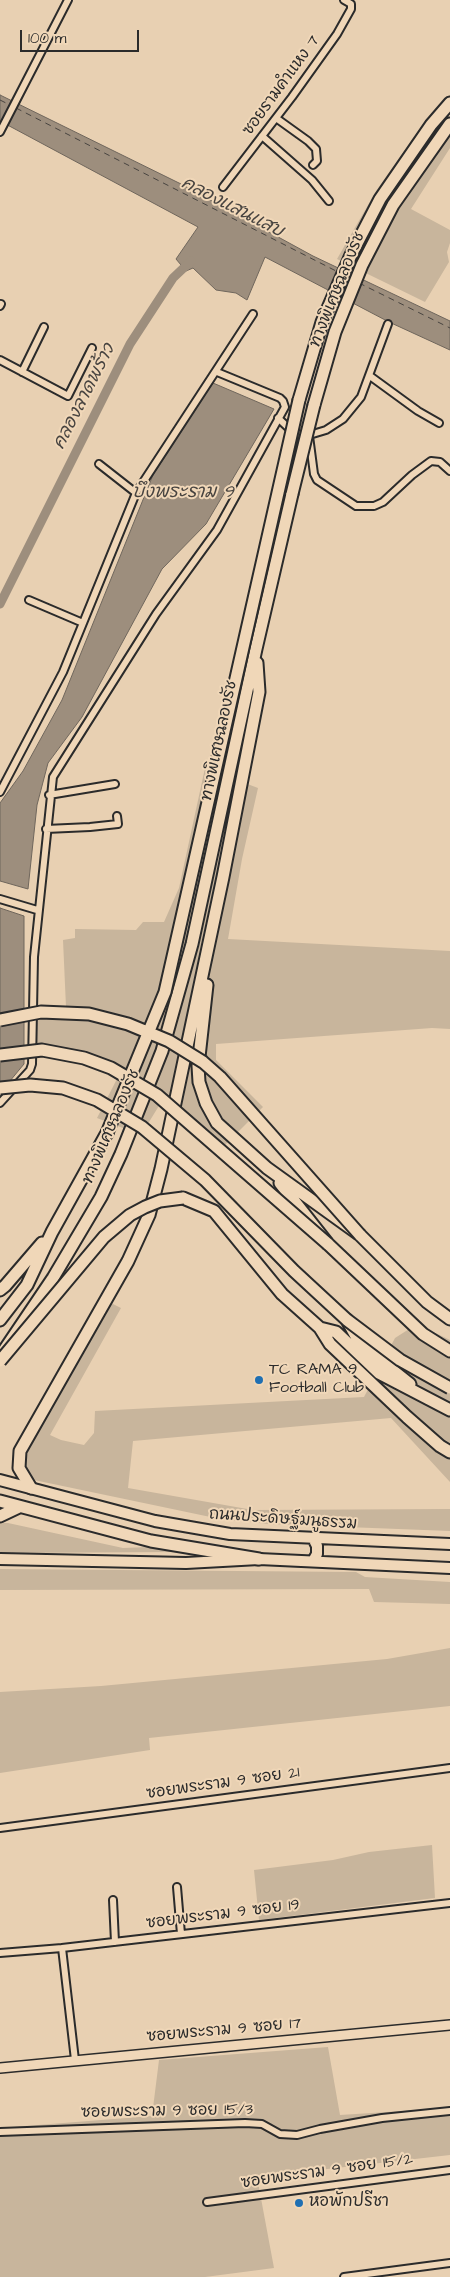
<!DOCTYPE html>
<html>
<head>
<meta charset="utf-8">
<style>
	body { margin:0 }
	#map { position:relative; width:450px; height:2277px; overflow:hidden; background:#e8d0b2; font-family:"Architects Daughter",sans-serif }
	canvas { display:block }
	.scale { position:absolute; left:20px; top:30px; width:119px; height:22px; box-sizing:border-box; border:2px solid #2b2b2b; border-top:0; padding-left:6px; font-size:15px; line-height:18px; white-space:nowrap; color:#2b2b2b; -webkit-text-stroke:4px #f0d7b8; paint-order:stroke }
</style>
</head>
<body>
<div id="map">
<canvas width="450" height="2277"></canvas>
<div class="scale">100 m</div>
</div>
<script>
const g = document.querySelector('canvas').getContext('2d');
g.lineJoin = 'round';
function fill(path, color) {
  g.fillStyle = color;
  g.fill(path, 'evenodd');
}
function poly(rows) {
  const path = new Path2D();
  for (const r of rows) {
    path.moveTo(r[0], r[1]);
    for (let i = 2; i < r.length; i += 2) path.lineTo(r[i], r[i + 1]);
  }
  return path;
}
function strokePath(path, color, width, dash) {
  g.strokeStyle = color;
  g.lineWidth = width;
  g.lineCap = dash ? 'butt' : 'round';
  g.setLineDash(dash || []);
  g.stroke(path);
}
function label(font, color, halo, rows, align = 'center') {
  g.font = font + ' "Architects Daughter","Playpen Sans Thai",sans-serif';
  g.lineWidth = 4;
  g.setLineDash([]);
  g.textBaseline = 'middle';
  g.strokeStyle = halo;
  g.fillStyle = color;
  for (const [text, x, y, turn = 0] of rows) {
    g.save();
    g.translate(x, y);
    g.rotate((+turn || 0) * Math.PI / 180);
    g.textAlign = isNaN(turn) ? turn : align;
    if (halo) g.strokeText(text, 0, 0);
    g.fillText(text, 0, 0);
    g.restore();
  }
}
fill(poly([
	[423,124,450,138,450,148,411,209,450,230,450,243,447,252,449,262,425,302,337,259,376,191],
	[205,768,258,788,242,859,228,939,450,951,450,1029,432,1028,216,1044,216,1060,263,1107,224,1146,165,1096,141,1135,97,1118,121,1071,36,1047,36,1006,66,1007,63,940,75,938,75,929,136,930,143,922,164,922,179,888],
	[111,1303,121,1308,50,1435,61,1440,84,1445,94,1433,95,1411,364,1397,395,1338,417,1324,450,1340,450,1482,391,1418,133,1441,128,1488,253,1510,450,1509,450,1531,269,1524,220,1519,34,1480,27,1472,23,1462,25,1449],
	[0,1523,8,1523,123,1548,149,1547,179,1552,0,1553],
	[0,1569,356,1572,365,1577,450,1582,450,1604,374,1602,369,1589,0,1590],
	[450,1648,450,1706,149,1738,150,1750,0,1773,0,1692,101,1686,387,1659],
	[432,1845,435,1898,259,1920,254,1870,333,1860,369,1852],
	[328,2047,340,2115,450,2108,450,2155,257,2177,274,2268,205,2277,0,2277,0,2128,152,2116,159,2060]
]), '#c8b59c');
const water = poly([
	[0,95,181,184,313,256,450,321,450,350,389,322,265,257,247,300,236,293,216,290,193,268,186,271,176,259,198,227,0,121,0,95],
	[213,383,274,409,206,524,162,569,82,717,48,763,37,805,28,889,0,881,0,803,23,771,62,700,153,475,213,383],
	[0,908,24,916,24,1064,0,1093,0,908]
]);
fill(water, '#9d8e7d');
strokePath(water, '#6f665c', 1);
strokePath(poly([
	[0,604,130,344,173,278,191,261]
]), '#9d8e7d', 9);
strokePath(poly([
	[0,100,10,105],
	[16,108,338,272],
	[359,283,450,328]
]), '#484440', 1, [6, 5]);
const street = poly([
	[276,118,308,141,316,149,317,161,313,165],
	[0,132,68,0],
	[262,136,312,180,329,201],
	[223,187,292,97,337,34,351,9,351,4,344,0],
	[0,306,1,304],
	[0,360,68,396,92,348],
	[22,372,44,327],
	[370,376,418,411,439,423],
	[278,418,294,433,306,436,326,430,343,419,361,397,388,324],
	[309,436,314,474,317,480,356,506,374,506,383,502,412,475,431,461,440,462,450,471],
	[99,464,136,493,253,314],
	[29,600,83,623],
	[0,792,63,672,136,493],
	[49,795,115,784],
	[46,829,90,827,118,824,117,816],
	[0,899,37,910],
	[0,1103,30,1070,32,1064,34,957,53,777,156,614,217,530,285,407,283,401,280,398,217,372],
	[0,1828,450,1768],
	[177,1887,181,1934],
	[113,1900,115,1942],
	[62,1948,75,2060],
	[0,1953,62,1948,450,1903],
	[0,2132,245,2123,262,2124,280,2134,297,2135,320,2129,382,2118,450,2111],
	[207,2202,450,2170],
	[344,2277,450,2263]
]);
const secondary = poly([
	[0,2068,450,2025]
]);
const primary = poly([
	[0,1480,155,1521,230,1534,450,1544],
	[313,1538,317,1546,317,1554,313,1561],
	[0,1559,186,1563,259,1559,450,1568]
]);
const highway = poly([
	[299,400,322,322,351,255,380,199,431,125,450,103],
	[314,405,335,332,362,265,393,205,450,124],
	[207,985,198,1066,199,1082,206,1103,217,1123,267,1168,360,1235,427,1302,450,1319],
	[280,1183,328,1244,423,1334,450,1351],
	[183,1198,214,1211,282,1294,320,1328,330,1344,407,1417,440,1446,450,1452],
	[0,1290,5,1286,42,1243],
	[0,1320,27,1285,52,1232,107,1133],
	[347,1320,361,1345,410,1384],
	[320,1328,336,1332,379,1373,450,1410],
	[5,1349,53,1278,101,1197,121,1154,162,1051,192,944,256,649,292,494],
	[31,1488,19,1468,20,1451,128,1261,149,1215,161,1169,223,877,259,692,257,663],
	[0,1501,151,1541,259,1559],
	[0,1516,19,1507]
]);
strokePath(street, '#2b2b2b', 10);
strokePath(secondary, '#2b2b2b', 12);
strokePath(primary, '#2b2b2b', 14);
strokePath(highway, '#2b2b2b', 15);
strokePath(street, '#f0d7b8', 6);
strokePath(secondary, '#f0d7b8', 9);
strokePath(primary, '#f0d7b8', 10);
strokePath(highway, '#f0d7b8', 11);
const highwayBridge = poly([
	[292,494,314,405],
	[0,1020,41,1012,89,1014,128,1024,169,1041,203,1062,220,1077,360,1235],
	[0,1055,42,1050,84,1058,111,1068,157,1095,328,1244],
	[0,1088,30,1085,63,1088,97,1100,142,1127,205,1180,294,1271,347,1320,400,1360,450,1388],
	[107,1133,165,992,299,400],
	[0,1361,104,1237,130,1215,145,1207,160,1201,183,1198]
]);
strokePath(highwayBridge, '#2b2b2b', 15, []);
strokePath(highwayBridge, '#f0d7b8', 11);
for (const [x, y, r, color] of [
	[259,1380,5,"#1f6fb2"],
	[299,2203,5,"#1f6fb2"]
]) {
  const dot = new Path2D();
  dot.arc(x, y, r, 0, 2 * Math.PI);
  g.fillStyle = color;
  g.fill(dot);
  strokePath(dot, '#f0d7b8', 2);
}
label('16px', '#2b2b2b', '#f0d7b8', [
	["ซอยรามคำแหง 7",282,86,-54],
	["ทางพิเศษฉลองรัช",338,290,-68],
	["ทางพิเศษฉลองรัช",220,741,-78],
	["ทางพิเศษฉลองรัช",112,1127,-67],
	["ถนนประดิษฐ์มนูธรรม",283,1520,4],
	["ซอยพระราม 9 ซอย 21",223,1784,-8],
	["ซอยพระราม 9 ซอย 19",223,1915,-7],
	["ซอยพระราม 9 ซอย 17",224,2031,-5],
	["ซอยพระราม 9 ซอย 15/3",167,2112,-1],
	["ซอยพระราม 9 ซอย 15/2",327,2172,-8]
]);
label('16px', '#2b2b2b', '#f0d7b8', [
	["TC RAMA 9",269,1371],
	["Football Club",269,1389],
	["หอพักปรีชา",309,2203]
], 'left');
label('italic 18px', '#484440', '#f0d7b8', [
	["คลองแสนแสบ",232,208,27],
	["คลองลาดพร้าว",85,397,-63],
	["บึงพระราม 9",183,493]
]);
</script>
</body>
</html>
